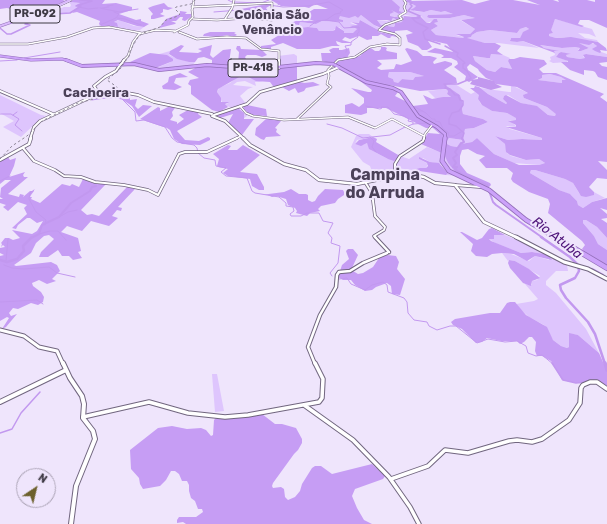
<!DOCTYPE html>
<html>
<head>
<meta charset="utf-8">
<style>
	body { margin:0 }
	#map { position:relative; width:607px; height:524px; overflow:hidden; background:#efe5fc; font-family:Rubik,sans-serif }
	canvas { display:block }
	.north { position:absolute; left:16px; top:468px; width:40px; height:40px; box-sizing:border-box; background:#efe5fc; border:1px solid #a9a1b3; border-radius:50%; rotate:35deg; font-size:11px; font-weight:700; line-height:16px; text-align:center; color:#3f3a45 }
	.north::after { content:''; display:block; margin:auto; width:14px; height:18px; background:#6d602d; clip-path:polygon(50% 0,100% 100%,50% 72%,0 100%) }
</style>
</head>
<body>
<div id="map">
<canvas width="607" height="524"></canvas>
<div class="north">N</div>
</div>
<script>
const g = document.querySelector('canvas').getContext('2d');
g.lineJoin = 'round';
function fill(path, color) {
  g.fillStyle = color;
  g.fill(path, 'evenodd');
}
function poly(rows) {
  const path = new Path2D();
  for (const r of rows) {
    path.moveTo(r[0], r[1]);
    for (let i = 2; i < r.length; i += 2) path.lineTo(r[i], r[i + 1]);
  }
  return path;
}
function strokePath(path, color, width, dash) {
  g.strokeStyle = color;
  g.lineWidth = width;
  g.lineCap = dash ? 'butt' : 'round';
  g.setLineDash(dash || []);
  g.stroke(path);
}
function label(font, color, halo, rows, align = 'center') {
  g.font = font + ' Rubik,sans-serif';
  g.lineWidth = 4;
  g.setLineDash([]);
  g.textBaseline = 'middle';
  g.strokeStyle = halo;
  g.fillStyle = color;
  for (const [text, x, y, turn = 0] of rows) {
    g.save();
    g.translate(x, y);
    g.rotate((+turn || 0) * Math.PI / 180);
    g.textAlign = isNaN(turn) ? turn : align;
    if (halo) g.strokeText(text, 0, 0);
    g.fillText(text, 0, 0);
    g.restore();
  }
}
fill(poly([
	[392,0,408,0,416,6,414,11,424,12,431,10,441,12,445,11,454,14,428,15,427,17,429,18,450,18,464,15,475,18,460,20,475,29,470,34,456,35,464,37,463,38,436,35,431,30,438,26,434,23,438,22,437,19,427,23,421,16,416,17,406,15,404,15,402,22,394,23,395,26,394,27,381,25,377,20,389,21,392,20,393,18,398,20,395,16,390,16,390,14,393,12,391,10,399,14,403,12,399,11,400,7],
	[69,2,80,3,76,5,78,7,71,13,52,15,42,13,50,10,57,10,64,7,70,7,71,5],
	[361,15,374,25,390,34,378,32,378,30,360,20,360,23,352,22,350,23,359,26,351,27,357,29,353,34,344,33,344,31,339,27,332,31,319,31,317,28,308,27,298,28,302,30,299,32,292,32,289,30,293,24,299,25,300,22,316,24,322,21,343,22,343,20,339,19,340,16,355,16,358,18],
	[555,19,592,29,596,37,589,34,578,33,585,38,597,40,598,42,564,37,556,38,549,36,549,34,553,33,550,31],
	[119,20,134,26,144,27,140,30,132,31,106,26,118,27,114,22],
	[526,27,529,29,523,33,520,38,511,38,510,40,517,42,523,41,539,48,498,43,485,43,468,39,467,38,471,37,472,35,477,32,490,30,517,33,520,29],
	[579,43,595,44,597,46,593,49,607,54,607,57,586,54,583,56,585,58,580,59,567,57,566,55,571,55,561,52,559,53,556,57,566,60,568,62,553,63,549,61,551,60,550,57,555,55,554,51,558,51,544,48,539,45,562,48,575,47,580,48,578,50,581,51,589,48],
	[170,51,169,55,176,58,190,62,195,62,192,66,153,69,169,63,173,60,166,55,156,55],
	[294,54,297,56,297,64,268,68,243,67,248,64,247,61,252,64,267,62,277,66,278,56],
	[491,54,503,55,510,58,508,61,512,69,501,67,495,72,487,70,475,61,473,56,487,58,490,58],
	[245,69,252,71,253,73,248,76,249,78,263,82,255,82,256,86,245,81,237,82,233,85,253,87,248,89,240,96,247,105,244,110,248,113,248,115,243,119,243,112,240,109,234,109,225,105,230,102,222,102,217,92,219,88,230,83,236,78,242,76,243,73,248,72,244,70],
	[389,72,410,72,425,76,415,77,413,80,402,79,398,83,394,83,393,79,388,77],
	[550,74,561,77,567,80,562,80,562,83,537,80,542,78,542,75],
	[449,83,455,84,471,94,475,92,480,95,478,99,481,104,492,111,507,113,517,118,516,120,509,120,517,127,506,126,510,129,542,138,543,140,522,139,508,140,495,136,505,144,507,153,511,156,526,160,539,159,545,163,539,165,514,163,494,154,477,138,472,142,461,144,457,147,451,146,447,144,447,141,449,138,463,140,465,129,474,128,488,122,483,119,463,114,462,109,463,104,460,95,444,85],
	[511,85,528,93,524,95,524,98,547,107,557,114,555,116,548,115,538,107,521,103,508,95,504,96,503,99,507,103,506,104,488,94,480,88,509,92,511,92],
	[446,89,448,91,447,94,451,97,450,98,443,97,440,99,435,98,428,91],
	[0,95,41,115,46,116,39,120,21,137,3,127,14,121,0,113],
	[359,134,369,134,373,137,357,140,355,144,363,145,367,143,371,150,388,159,400,156,409,159,427,147,445,154,448,163,460,176,446,175,448,172,441,164,430,162,423,158,419,159,428,164,426,168,413,170,395,168,386,174,374,177,370,166,363,162,351,147,356,136],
	[531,170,535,170,565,179,573,183,579,193,583,196,594,195,594,192,605,198,592,202,583,208,578,205,577,201,571,195,559,190,530,173],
	[583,220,586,220,597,227,607,238,607,250,598,244,594,236,583,223],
	[493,235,505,235,529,245,547,255,532,252,521,253,495,243,489,239,494,238],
	[502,253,511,254,529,261,535,256,549,260,549,256,567,265,568,271,556,271,546,281,546,285,556,293,586,329,599,353,578,335,569,334,569,347,567,348,561,346,553,340,544,325,529,317,520,309,516,304,534,301,538,299,525,284,532,285,532,281,537,280,540,276,515,261,509,260,508,261],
	[212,374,217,374,224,411,215,412]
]), '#dec5fd');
fill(poly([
	[0,0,63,0,65,1,56,5,48,6,48,8,29,13,7,8,0,9],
	[73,0,105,0,102,4,116,3,132,7,132,10,119,14,136,20,141,19,141,21,149,24,144,27,137,26,118,20,114,22,117,23,118,27,111,26,101,26,99,24,100,21,77,12,72,13,78,7,76,5,80,3,69,2],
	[271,0,392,0,400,7,399,11,403,12,399,14,391,10,394,12,390,14,390,16,397,17,401,19,398,20,393,18,391,21,387,20,377,20,381,25,394,27,395,25,394,23,402,22,404,16,416,17,419,15,427,23,430,23,434,19,437,19,438,22,434,23,438,26,431,30,436,35,463,38,464,37,456,34,470,34,475,29,461,20,475,18,464,15,450,18,429,18,427,17,428,15,453,14,445,11,441,12,431,10,424,12,410,10,414,8,416,6,407,1,462,0,475,4,490,0,513,0,540,5,527,0,553,0,559,2,558,0,587,0,595,2,595,0,607,0,607,28,589,20,580,20,578,24,584,26,582,27,555,19,551,30,553,33,549,34,549,36,556,38,571,37,598,42,606,48,607,51,600,50,601,52,600,53,595,51,592,49,597,46,593,43,589,45,579,43,589,48,581,51,578,51,580,48,575,47,562,48,540,45,544,48,559,51,554,51,555,53,523,41,517,42,510,41,511,38,520,38,523,32,529,29,526,27,520,29,517,33,490,30,477,32,472,35,471,37,467,38,485,43,495,43,501,46,497,51,503,55,491,54,490,58,487,58,473,56,475,61,487,70,495,72,501,67,512,69,508,61,509,59,514,59,520,57,544,60,547,64,539,69,543,73,556,73,604,94,600,97,607,102,607,162,598,161,607,170,607,179,597,178,589,187,594,192,594,195,586,197,581,196,573,183,565,179,535,170,531,170,530,173,559,190,570,194,577,201,578,205,583,208,592,202,607,198,607,210,600,208,607,214,607,218,601,219,607,223,607,238,597,227,586,220,583,220,583,223,594,236,598,244,607,250,607,267,585,253,582,249,585,245,582,241,548,213,550,204,548,199,529,192,513,182,511,179,513,173,507,168,486,168,479,160,485,156,477,154,468,149,462,150,460,156,460,164,467,173,490,183,491,185,488,188,457,174,448,163,444,154,421,144,428,133,440,134,433,128,426,128,386,108,367,108,367,113,361,115,345,113,345,105,352,103,359,107,364,103,364,98,351,88,368,92,371,92,372,90,340,66,322,61,321,53,331,53,329,50,333,48,339,48,339,50,342,50,349,48,350,53,348,56,349,59,360,56,363,52,371,48,375,51,379,51,381,49,381,47,385,47,387,48,386,50,387,51,397,53,397,59,377,60,382,64,377,68,381,70,394,69,396,64,401,65,412,61,405,49,407,48,417,51,423,56,430,56,437,58,433,62,434,64,445,61,452,63,452,65,444,70,456,78,457,83,445,85,460,95,463,104,462,109,463,114,483,119,488,122,474,128,465,129,463,140,449,138,447,141,447,144,451,146,457,147,461,144,472,142,477,138,494,154,519,165,539,165,545,163,539,159,526,160,510,155,506,152,505,144,495,136,508,140,522,139,542,140,542,138,506,127,516,127,516,125,508,121,516,120,516,118,507,113,492,111,482,105,478,99,479,95,470,88,474,88,475,86,479,87,488,94,506,104,507,103,503,99,504,96,506,95,521,103,537,106,548,115,555,116,556,114,547,107,524,98,523,95,528,93,517,87,496,84,493,81,486,78,479,71,478,69,470,64,467,67,468,70,478,77,469,82,465,80,466,76,454,67,458,64,457,61,451,58,441,58,444,56,441,54,427,52,435,48,453,52,447,44,429,40,428,41,432,47,427,50,422,50,418,46,408,42,406,35,413,33,407,30,395,31,395,33,402,38,392,36,390,37,391,38,388,38,381,34,378,36,372,36,372,39,367,40,359,36,350,39,345,37,342,40,353,43,342,43,336,41,337,44,340,46,332,46,320,49,297,49,283,43,271,47,271,49,261,48,261,46,276,44,271,40,281,34,284,30,299,32,301,30,298,28,308,27,317,28,319,31,332,31,335,30,336,26,344,31,344,33,353,33,357,29,350,26,358,25,351,22,359,23,360,20,378,30,378,32,390,34,381,30,381,28,374,25,361,15,358,18,355,16,349,18,340,16,339,19,343,20,343,22,322,21,316,24,300,22,299,25,293,24,291,23,298,20,314,21,306,18,309,14,301,14,300,17,296,18,299,12,309,12,314,9,328,9,315,4,309,8,305,7,281,6],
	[389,72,410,72,424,76,415,77,413,80,402,79,398,83,394,82,393,79,388,77],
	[550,74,561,77,566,80,562,80,562,83,538,80,542,78,542,75],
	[389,85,420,91,446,89,448,91,447,94,451,97,443,97,432,99,423,95,428,104,413,106,409,105,405,101,395,96,398,92],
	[164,3,168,7,173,8,168,10,163,9,163,12,160,14,165,16,154,19,151,19,151,16,153,14,148,8,153,6],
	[267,4,271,5,266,8,268,11,263,13,247,13,244,11,245,10,241,9],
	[180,11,187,12,185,14,191,14,191,17,185,21,182,20,183,17,180,17,176,21,171,21,176,23,175,24,159,28,166,19,180,14],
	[210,32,236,32,234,33,237,35,233,37,227,35,219,37,203,36,204,34],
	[181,45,184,46,179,52,198,53,202,51,198,49,212,45,210,55,213,58,223,50,231,49,229,63,231,65,237,65,238,64,239,52,236,49,237,46,240,46,241,49,262,50,267,55,262,57,256,55,247,55,245,57,248,63,243,67,210,64,212,63,212,60,204,57,198,58,195,62,189,62,177,59,169,54,170,51],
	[561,52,571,54,566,55,567,57,580,59,585,58,583,55,586,54,607,57,607,62,599,63,602,66,607,67,607,80,598,77,595,72,593,71,584,70,584,75,570,70,561,62,568,62,568,61,556,57,559,53],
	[150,53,167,55,173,59,173,61,153,69,130,62],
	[215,66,225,67,229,70,238,68,245,69,244,70,248,72,243,73,241,76,218,89,217,92,221,98,221,102,230,102,225,104,228,107,219,112,212,110,191,94,191,86,188,84,190,80,199,78,188,72,197,67],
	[297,66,297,81,304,83,313,82,320,85,306,88,304,91,298,93,295,88,289,91,280,86,273,86,270,82,256,81,248,77,253,73,248,69,274,69],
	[180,73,188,77,176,78,174,83,182,87,175,90,163,89,162,86,168,82,169,77],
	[103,93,108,95,117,93,125,97,130,96,130,100,137,99,135,106,138,109,143,105,152,106,139,117,132,106,120,98,91,99],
	[247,105,266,109,267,116,248,115,248,113,243,108],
	[170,106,175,108,172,112,173,116,170,120,177,122,177,124,184,119,179,115,188,110,199,112,198,114,202,117,177,131,185,140,199,141,208,137,210,138,210,140,200,145,182,144,174,139,170,130,167,128,140,119,158,107,160,108,160,111],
	[238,108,244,113,244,119,254,119,242,135,228,123,233,114,220,118,217,115],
	[270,118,281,121,275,128,277,129,276,132,281,136,266,137,264,140,261,139,255,135,256,128,266,119],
	[373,137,377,139,376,142,400,156,399,158,394,161,388,159,369,149,367,143,361,146,355,144,359,140],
	[228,145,231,146,228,150,237,150,243,145,260,155,240,172,257,174,264,187,264,190,259,190,252,186,250,179,228,176,223,173,228,169,218,167,217,166,219,159,213,154],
	[8,157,10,160,16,158,14,166,9,177,25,172,23,175,24,177,28,177,8,194,19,197,20,194,24,195,23,197,30,191,34,191,31,195,30,197,32,197,31,199,40,203,62,184,70,186,72,184,79,187,83,179,94,183,106,184,81,210,87,215,92,214,99,216,127,187,135,189,118,207,122,208,121,211,117,210,112,216,118,218,109,226,91,221,82,231,67,226,61,232,78,238,81,251,78,252,82,258,73,260,69,256,62,256,58,250,48,257,39,257,41,252,54,239,49,235,44,236,36,243,31,253,14,265,16,266,51,262,57,265,60,271,52,279,56,281,47,284,39,280,32,283,33,286,41,292,44,297,43,302,38,305,31,303,18,309,13,308,9,313,11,316,17,314,6,327,2,329,9,318,7,317,0,321,0,256,4,255,0,253,0,248,5,247,3,245,1,247,2,244,1,243,5,238,9,238,13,240,20,238,12,230,32,234,37,231,43,221,37,223,30,218,27,218,18,225,16,229,12,228,27,214,24,208,27,205,18,202,8,211,3,207,6,205,0,203,0,199,3,199,0,197,1,188,11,180,5,180,0,184,0,160],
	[419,157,430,162,439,163,448,173,446,175,413,170,420,168,426,168,428,166,427,163,419,159],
	[291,189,299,194,306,194,308,195,308,200,312,202,315,201,318,196,325,189,343,190,344,192,344,195,338,199,335,203,321,206,318,209,320,211,310,213,307,216,296,213,297,211,295,208,288,205,286,199,276,196,272,197,268,195,261,195,284,192],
	[492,228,505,235,494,235,494,239,489,239,491,241,521,253,532,252,544,254,549,256,552,260,535,256,527,261,514,254,502,253,492,254,487,257,476,256,471,251,473,244,460,232,462,232,477,240,482,238,489,229],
	[348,249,353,249,358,255,352,268,353,271,358,274,363,273,373,267,379,258,387,255,396,256,399,262,397,269,405,279,400,295,392,294,391,286,387,283,376,287,372,290,365,291,355,285,351,280,343,280,338,277,342,265,349,259,346,251],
	[509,260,515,261,529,269,540,278,532,281,531,286,523,283,510,268,508,263],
	[510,302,515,302,526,315,547,327,553,340,561,346,567,348,569,347,569,333,578,335,599,353,607,371,607,385,596,381,576,383,562,380,551,361,542,356,537,356,535,351,536,342,532,337,529,337,524,342,520,344,517,341,501,341,487,338,482,342,476,343,462,329,453,325,451,322,455,319,490,313,500,313,507,303],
	[262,414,275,424,282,424,296,428,302,439,302,443,298,450,294,454,273,483,272,486,273,488,281,487,284,489,285,497,288,500,295,497,300,491,302,484,312,468,315,466,321,466,332,474,372,464,385,476,383,479,355,489,352,496,357,508,364,520,372,524,186,524,183,522,177,523,177,520,179,517,196,517,203,512,202,509,198,509,195,501,191,498,189,491,189,485,187,481,182,481,179,474,175,471,171,471,166,480,160,486,143,489,140,484,139,478,131,469,130,450,158,428,172,426,187,429,201,428,206,430,211,436,213,435,214,420,216,418,230,418]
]), '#c69df4');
fill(poly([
	[478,77,494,81,496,84,502,87,491,90,470,84,472,81,470,80,478,79]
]), '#c298ef');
strokePath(poly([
	[228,0,232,2],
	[272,0,280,2,278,5],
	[234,2,261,3,269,0],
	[107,6,113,5],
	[79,7,88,9,98,8],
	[100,8,119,12,138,9],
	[102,8,109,7],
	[214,12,252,9,269,5,283,7,307,6,329,2,343,10,340,12,341,13,335,14,326,20,317,21,310,26],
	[117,18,125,19,141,25],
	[326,20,339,22,344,28,359,27,359,32,357,34,358,37,351,42,351,45,345,46,347,50,346,52],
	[100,25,116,18,119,14,114,12],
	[24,58,60,52],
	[0,61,17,60],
	[92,100,111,97,122,99,135,112,136,121,144,120,165,127,172,138,177,142,194,145,197,148,198,153,204,158,215,160,216,166,226,168,221,172,226,176,247,178,252,191,255,193,279,197,286,203,286,206,293,207,294,211,290,214,291,216,301,216,307,213,319,213,323,221,333,223,328,233,332,238,331,243,340,246,338,263,330,273,332,276],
	[366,106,380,109,382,108,381,107,388,107,394,114,404,116,409,119,408,121,413,122,413,124],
	[415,107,426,113,432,119,435,119,435,121,440,122,443,129,448,132,449,136,454,136,461,132],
	[415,111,422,111],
	[0,114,11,114,19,119,15,125,22,131],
	[13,115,17,112],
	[327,124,342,128,363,138,390,135,405,127],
	[406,127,413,124,427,123],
	[370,137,374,141,372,147,376,152],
	[0,181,10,176],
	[34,190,30,193,29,199,36,212,46,220,45,225],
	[59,217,68,212,77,210],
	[39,234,50,231,58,231,66,240],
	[6,261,8,239],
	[4,265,12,268,24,269,49,267,57,273,75,277],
	[339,279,347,278,351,284,365,290,372,285,383,282,387,285,388,292,404,298,407,302,408,313,414,320,427,322,429,326,437,330,450,326,456,326,477,343,488,339,505,342,517,341,526,346,528,353,536,356,542,355,553,364],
	[0,302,37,300,43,304]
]), '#c298ef', 1);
strokePath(poly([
	[552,363,563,380,576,383,587,382],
	[600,382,607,385],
	[0,433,12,429,21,413,40,392]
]), '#c298ef', 1.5);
strokePath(poly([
	[411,0,407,1,412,3,410,4,412,6,408,11,420,16,419,18,412,18,416,22,428,28,423,32,425,39,440,44],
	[0,28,7,34,11,34,30,25,25,24,32,21,31,18,44,14,48,14,50,16,54,14,70,13,81,6,76,6,92,1,80,0],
	[445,46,458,53,457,56,464,62],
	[462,139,464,133,456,126,449,124,449,119,452,113,459,111,463,105,463,101,460,100,458,95,455,95,450,89,445,88,446,86,444,84,458,84,470,79,471,78,467,71,463,68,463,64,465,63]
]), '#c298ef', 1.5);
strokePath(poly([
	[461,143,455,152,457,155,453,158,456,163,453,167,457,167,455,169,464,176,487,185,493,202,496,205,543,238],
	[462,143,464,142,462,138],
	[31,238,39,234,42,225,59,217,71,203,90,191,92,187,96,186]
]), '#c298ef', 2);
strokePath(poly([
	[541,237,570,257,578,265,579,271,575,278,560,285,561,290,566,298,588,322,595,334,605,364],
	[0,260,7,262,17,259,24,251,23,246,32,237],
	[592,269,603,275]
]), '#c298ef', 2.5);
strokePath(poly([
	[605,363,607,370]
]), '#c298ef', 3.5);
const tertiaryFar3 = poly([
	[192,7,272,3],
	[193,19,217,20,248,18,272,20,272,3],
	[225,19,232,8,234,0],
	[328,70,338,60,355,57,370,47,387,44,400,45,400,38,395,34,379,30,385,25,402,19,399,16,406,12,404,7,406,3,404,0],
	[240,106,246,113,253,116,284,120,348,117,375,128,392,119,424,136],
	[297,119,331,87,327,84,329,76,328,71],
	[235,139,241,136],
	[424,139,425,134,432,125]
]);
const tertiaryFar2 = poly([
	[23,148,34,161,55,170,64,176,81,177,95,182,124,185,148,190,158,195,179,154,185,152,207,152,237,138],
	[395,172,395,164,400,156,423,141,424,138],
	[365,182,372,193,375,216,385,227,384,230,374,236,376,238],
	[455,185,480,187]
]);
const tertiaryFar1 = poly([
	[375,237,389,252],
	[315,364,308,347,320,315,336,287,337,275,339,272,350,271,363,263,387,253]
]);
const tertiary = poly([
	[304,405,353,440,389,477,410,507,419,524],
	[83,417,149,402,188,413,225,417,248,415,319,402,322,398,323,379,315,363],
	[391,479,428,466,445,450,468,453,509,441,517,440,532,442,542,439,569,420,580,403,581,388,583,385,590,382,597,382,607,389]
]);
const secondaryFar4 = poly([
	[58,6,71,0],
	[193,17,192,10,194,0],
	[174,32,188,25,189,21,193,17],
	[179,32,197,39,227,37,246,38,261,49,279,51,279,61],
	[0,44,28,44,67,37,93,28,109,27,141,33],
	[123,61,128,56,133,42,139,34,156,30,175,31]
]);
const secondaryFar3 = poly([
	[279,60,279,68],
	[122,63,124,60],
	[0,91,53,114],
	[98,92,94,86,105,77,116,71,120,65],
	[94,93,127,93,138,95,154,102,212,114],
	[214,115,247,104,260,92,323,74,339,67],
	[212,116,225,121,244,139],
	[30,139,34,127,40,121,102,92]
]);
const secondaryFar2 = poly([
	[243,138,250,145,284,164,306,170,319,180,357,184,381,179,400,172,424,177,435,183,455,185,484,222,518,238],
	[0,160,29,144,31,138]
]);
const secondaryFar1 = poly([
	[516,237,564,262,588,269,607,279],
	[0,330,24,336,39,347,57,351,63,364]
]);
const secondary = poly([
	[63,363,70,378,82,396,84,404,83,418,93,431,95,439,76,486,71,524],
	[0,402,66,370]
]);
const primary = poly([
	[0,26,55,7,70,0]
]);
const trunkFar3 = poly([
	[0,56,31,60,62,59,69,61]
]);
const trunkFar2 = poly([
	[66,60,82,66,134,64,159,70,207,65,260,69,316,63,333,64],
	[335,65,366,82,393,88,401,92,418,116,437,127,445,134,445,139]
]);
const trunkFar1 = poly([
	[445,138,442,161,449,171,489,190,526,220,556,238]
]);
const trunk = poly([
	[555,237,607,268]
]);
strokePath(tertiaryFar3, '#71667f', 2.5);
strokePath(tertiaryFar2, '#71667f', 3.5);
strokePath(tertiaryFar1, '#71667f', 4.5);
strokePath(tertiary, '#71667f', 5.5);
strokePath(secondaryFar4, '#71667f', 2.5);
strokePath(secondaryFar3, '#71667f', 3.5);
strokePath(secondaryFar2, '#71667f', 4);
strokePath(secondaryFar1, '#71667f', 5);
strokePath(secondary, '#71667f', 6);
strokePath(primary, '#936fb9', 3);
strokePath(trunkFar3, '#936fb9', 3);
strokePath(trunkFar2, '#936fb9', 4);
strokePath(trunkFar1, '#936fb9', 5);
strokePath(trunk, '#936fb9', 6);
strokePath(tertiaryFar3, '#fff', 1.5);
strokePath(tertiaryFar2, '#fff', 2);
strokePath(tertiaryFar1, '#fff', 2.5);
strokePath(tertiary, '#fff', 3.5);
strokePath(secondaryFar4, '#fff', 1.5);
strokePath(secondaryFar3, '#fff', 2);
strokePath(secondaryFar2, '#fff', 2.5);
strokePath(secondaryFar1, '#fff', 3);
strokePath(secondary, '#fff', 4);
strokePath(primary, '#d9b9fb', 2);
strokePath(trunkFar3, '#cca2fa', 2);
strokePath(trunkFar2, '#cca2fa', 2.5);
strokePath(trunkFar1, '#cca2fa', 3.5);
strokePath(trunk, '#cca2fa', 4.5);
strokePath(poly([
	[0,159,12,146,27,136,42,121,78,103,110,95,115,92,117,87,107,80,120,69,129,56,130,51,138,37,143,33,160,27,166,20,178,16,180,14,175,9,176,7,191,4,195,0]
]), '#8e8797', 1, [2.5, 2.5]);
const secondaryBridge = poly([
	[120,65,122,63]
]);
const trunkBridge = poly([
	[333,64,335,65]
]);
strokePath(secondaryBridge, '#71667f', 3.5, []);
strokePath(trunkBridge, '#936fb9', 4, []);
strokePath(secondaryBridge, '#fff', 2);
strokePath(trunkBridge, '#cca2fa', 2.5);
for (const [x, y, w] of [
	[35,14,50],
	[253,68,50]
]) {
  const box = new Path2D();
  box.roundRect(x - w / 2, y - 9, w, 18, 3);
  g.fillStyle = '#efe5fc';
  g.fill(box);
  strokePath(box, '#3f3a45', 1);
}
label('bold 11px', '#3f3a45', null, [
	["PR-092",35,14],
	["PR-418",253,68]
]);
label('bold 13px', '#4b4158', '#efe5fc', [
	["Colônia São",272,15],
	["Venâncio",272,30],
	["Cachoeira",96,93]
]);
label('italic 13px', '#4d1278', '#efe5fc', [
	["Rio Atuba",557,238,38]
]);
label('bold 16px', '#4b4158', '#efe5fc', [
	["Campina",385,175],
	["do Arruda",385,193]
]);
</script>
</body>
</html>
